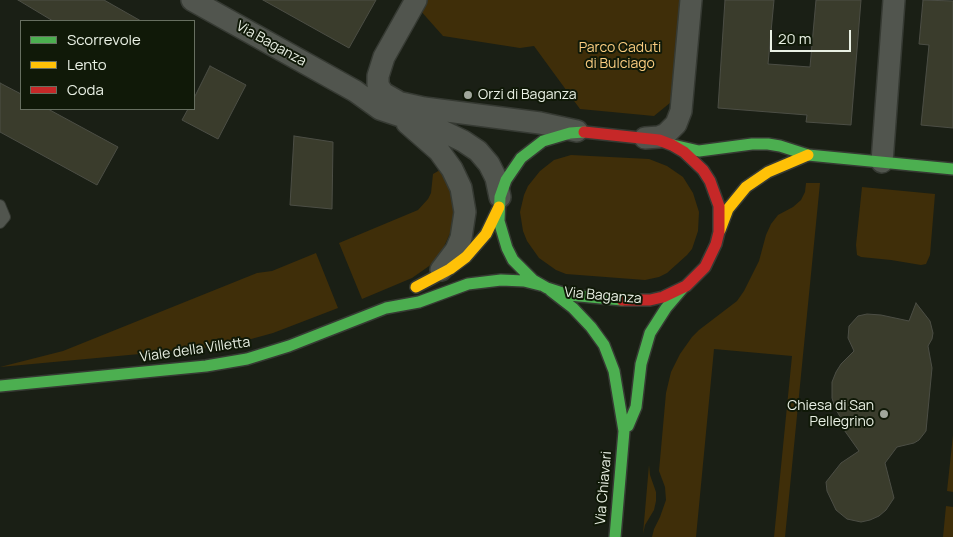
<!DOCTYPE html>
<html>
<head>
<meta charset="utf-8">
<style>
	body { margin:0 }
	#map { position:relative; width:953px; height:537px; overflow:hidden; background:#1a1f15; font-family:Manrope,sans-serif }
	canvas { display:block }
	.legend { position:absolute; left:20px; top:20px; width:175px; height:90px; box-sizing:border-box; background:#101908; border:1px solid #676f60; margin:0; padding:6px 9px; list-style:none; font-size:15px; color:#e9f0e4 }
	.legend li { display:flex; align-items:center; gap:10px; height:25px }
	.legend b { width:25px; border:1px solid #676f60 }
	.scale { position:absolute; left:770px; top:30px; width:81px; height:22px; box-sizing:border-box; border:2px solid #e9f0e4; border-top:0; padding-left:6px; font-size:15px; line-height:18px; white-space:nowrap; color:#e9f0e4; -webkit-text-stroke:4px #101908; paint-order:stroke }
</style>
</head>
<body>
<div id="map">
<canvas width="953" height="537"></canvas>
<ul class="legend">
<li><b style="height:6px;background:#4caf50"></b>Scorrevole</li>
<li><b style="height:6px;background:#ffc107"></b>Lento</li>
<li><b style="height:6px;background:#c62828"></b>Coda</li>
</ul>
<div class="scale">20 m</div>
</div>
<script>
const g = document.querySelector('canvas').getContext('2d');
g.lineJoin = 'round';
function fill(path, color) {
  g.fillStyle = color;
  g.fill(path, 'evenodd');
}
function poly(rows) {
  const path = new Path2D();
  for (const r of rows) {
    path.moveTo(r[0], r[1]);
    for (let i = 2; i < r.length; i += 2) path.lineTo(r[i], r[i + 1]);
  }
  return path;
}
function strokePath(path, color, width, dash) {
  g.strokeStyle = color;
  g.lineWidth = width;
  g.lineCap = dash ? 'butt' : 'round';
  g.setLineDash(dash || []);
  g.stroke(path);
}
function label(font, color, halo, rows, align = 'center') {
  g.font = font + ' Manrope,sans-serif';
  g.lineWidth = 4;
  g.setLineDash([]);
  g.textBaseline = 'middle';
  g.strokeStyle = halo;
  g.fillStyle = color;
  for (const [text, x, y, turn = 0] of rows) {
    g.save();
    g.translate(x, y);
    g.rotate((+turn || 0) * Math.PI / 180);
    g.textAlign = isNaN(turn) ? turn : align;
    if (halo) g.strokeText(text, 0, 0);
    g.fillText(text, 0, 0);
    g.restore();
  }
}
fill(poly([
	[424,0,684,0,676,98,654,116,580,109,534,46,520,48,443,36,419,9],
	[571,155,649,159,667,166,683,177,693,193,699,212,698,231,692,249,687,255,667,273,659,277,645,280,566,274,556,270,539,258,527,241,523,231,520,212,524,195,528,186,540,171,554,160],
	[440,170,451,190,454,205,452,229,442,251,432,264,412,278,362,299,339,243,418,210,428,199,431,193,433,174],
	[806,183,820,183,785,537,774,537,792,356,714,349,696,537,652,537,654,529,660,517,666,500,665,487,659,471,666,393,671,372,680,354,692,337,699,330,737,301,744,291,759,261,766,235,771,224,778,215,793,207,801,200,805,192],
	[862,187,935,194,930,255,926,264,921,265,891,260,861,257,857,255,856,245],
	[316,253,338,308,273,333,233,344,204,348,0,367,63,351,257,273,272,271],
	[953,435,953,492,947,491],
	[649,465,650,475,656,492,656,501,654,510,645,525,643,534],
	[946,506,953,507,953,537,943,537]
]), '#3f2e09');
const building = poly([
	[18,0,104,0,141,21,53,21,18,0],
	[263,0,376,0,349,48,263,0],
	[725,0,774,0,768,64,810,67,816,0,861,0,851,125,806,122,807,115,718,108,725,0],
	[923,0,953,1,953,128,921,125,929,45,919,44,923,0],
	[210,66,246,85,218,139,182,120,188,109,194,109,194,98,210,66],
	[0,83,21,94,21,109,48,109,118,147,97,185,0,132,0,83],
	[294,136,333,142,332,209,290,205,294,136],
	[916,303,930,321,933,333,932,339,928,346,932,368,926,431,919,440,914,443,897,447,885,463,894,498,886,510,879,516,870,520,861,522,847,519,836,510,827,491,826,482,841,463,859,451,842,427,845,425,835,408,832,398,832,382,836,372,841,364,854,351,848,338,849,326,858,316,867,314,881,315,909,321,916,303]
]);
fill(building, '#3a3c2c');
strokePath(building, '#4c4e45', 1);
const lane = poly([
	[0,205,5,217,0,223]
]);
const street = poly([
	[192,0,355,91,380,109,434,127,463,141,478,151,489,164,496,178,500,197],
	[397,101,383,93,378,85,378,76,384,57,416,0],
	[397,102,424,108,540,123,577,131],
	[407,123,439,151,452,169,461,188,465,212,461,238,456,250,441,270],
	[645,138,659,137,666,134,676,124,681,111,691,0],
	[882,162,894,0]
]);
const fast = poly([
	[584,132,570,133,543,141,521,158,506,180,500,197,499,221,507,248,513,260,533,280,547,288,569,295,622,300],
	[673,145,699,151,752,144,768,144,780,146,808,155,953,169],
	[551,291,573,308,591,327,604,345,614,371,624,431,615,537],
	[0,386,206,366,247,359,289,346,386,308,419,302,468,284,501,280,524,281,540,285],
	[628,426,636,407,641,364,650,333,666,308,683,288]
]);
const slow = poly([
	[720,230,728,209,746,187,768,172,808,155],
	[416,287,450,269,466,257,486,234,499,207]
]);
const jam = poly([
	[584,132,659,140,672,145,684,152,703,170,710,181,719,206,719,232,716,244,705,267,686,286,663,297,650,300,622,300]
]);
strokePath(lane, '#363a33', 12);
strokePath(street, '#363a33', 24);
strokePath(fast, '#363a33', 14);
strokePath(slow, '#363a33', 14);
strokePath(jam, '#363a33', 14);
strokePath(lane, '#51554e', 10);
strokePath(street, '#51554e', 21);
strokePath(fast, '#4caf50', 11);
strokePath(slow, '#ffc107', 11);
strokePath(jam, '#c62828', 11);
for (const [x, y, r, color] of [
	[468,95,5,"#a1a79c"],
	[884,414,5,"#a1a79c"]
]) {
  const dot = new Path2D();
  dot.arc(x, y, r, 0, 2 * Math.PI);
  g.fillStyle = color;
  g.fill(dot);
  strokePath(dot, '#101908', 2);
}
label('14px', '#e9f0e4', '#101908', [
	["Via Baganza",271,44,29],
	["Via Baganza",603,296,5],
	["Viale della Villetta",195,350,-8],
	["Via Chiavari",604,488,-85]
]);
label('14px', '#fbcd80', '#101908', [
	["Parco Caduti",620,48],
	["di Bulciago",620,64]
]);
label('14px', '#e9f0e4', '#101908', [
	["Orzi di Baganza",478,95],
	["Chiesa di San",874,406,"right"],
	["Pellegrino",874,422,"right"]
], 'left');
</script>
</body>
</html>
